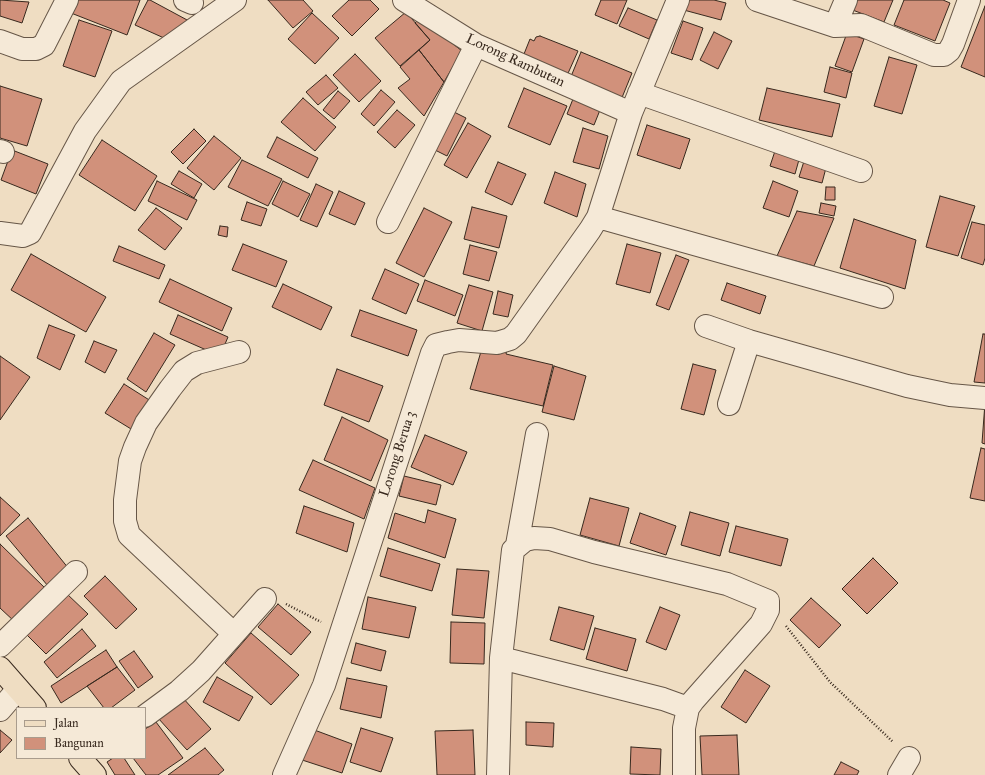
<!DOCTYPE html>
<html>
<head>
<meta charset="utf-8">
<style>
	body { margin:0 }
	#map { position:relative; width:985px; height:775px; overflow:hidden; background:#efddc2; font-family:"IM FELL Great Primer",serif }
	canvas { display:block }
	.legend { position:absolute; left:16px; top:707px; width:130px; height:52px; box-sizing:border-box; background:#f5e9d7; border:1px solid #a99c8d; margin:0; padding:5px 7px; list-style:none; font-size:12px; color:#38291e }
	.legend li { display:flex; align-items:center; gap:8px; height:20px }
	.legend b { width:20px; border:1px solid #a99c8d }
</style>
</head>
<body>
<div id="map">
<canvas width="985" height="775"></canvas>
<ul class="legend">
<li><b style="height:5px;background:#efddc2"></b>Jalan</li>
<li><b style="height:11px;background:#d1917b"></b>Bangunan</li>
</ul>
</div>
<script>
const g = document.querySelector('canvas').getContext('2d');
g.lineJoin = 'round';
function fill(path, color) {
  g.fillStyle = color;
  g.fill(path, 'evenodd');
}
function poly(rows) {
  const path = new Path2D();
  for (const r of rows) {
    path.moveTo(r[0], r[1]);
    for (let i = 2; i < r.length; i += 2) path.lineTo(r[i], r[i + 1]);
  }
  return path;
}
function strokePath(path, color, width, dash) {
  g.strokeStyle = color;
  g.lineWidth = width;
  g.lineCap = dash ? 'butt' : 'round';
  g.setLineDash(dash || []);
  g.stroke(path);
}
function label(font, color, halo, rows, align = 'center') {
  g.font = font + ' "IM FELL Great Primer",serif';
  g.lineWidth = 3;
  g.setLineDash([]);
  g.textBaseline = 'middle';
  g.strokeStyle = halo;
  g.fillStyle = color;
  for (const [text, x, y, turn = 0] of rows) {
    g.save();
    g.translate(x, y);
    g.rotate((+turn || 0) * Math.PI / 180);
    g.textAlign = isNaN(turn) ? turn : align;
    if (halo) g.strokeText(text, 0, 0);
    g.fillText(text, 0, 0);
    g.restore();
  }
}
const building = poly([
	[0,0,29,2,22,23,0,16,0,0],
	[76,0,140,0,127,35,71,13,76,0],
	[148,0,150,0,189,21,164,38,135,25,148,0],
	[268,0,303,0,313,11,293,28,268,0],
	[349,0,370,0,379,9,352,36,332,16,349,0],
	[601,0,627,0,617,24,595,15,601,0],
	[683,0,714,0,726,3,721,20,680,9,683,0],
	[854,0,893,0,884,22,850,9,854,0],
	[904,0,943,0,950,3,935,41,894,25,904,0],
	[985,6,985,77,961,67,985,6],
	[628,8,657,20,649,39,619,26,628,8],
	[406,12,430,40,400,66,375,38,406,12],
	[312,13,339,38,315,64,288,39,312,13],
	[420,18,462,51,444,82,419,50,430,40,415,23,420,18],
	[79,20,112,31,95,77,63,66,79,20],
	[683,21,703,28,692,60,671,53,683,21],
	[714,32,732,41,718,69,700,60,714,32],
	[847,33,864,39,852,72,835,66,847,33],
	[540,36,578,51,565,80,524,54,530,39,534,41,536,37,540,36],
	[419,50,444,82,424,116,398,88,410,79,400,67,419,50],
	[581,52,632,73,621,100,570,79,581,52],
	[355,54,381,81,359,102,333,75,355,54],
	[889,57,917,65,902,114,874,106,889,57],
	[830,67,852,73,846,98,824,92,830,67],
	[326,75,338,88,318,105,306,92,326,75],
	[0,86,42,99,27,146,0,138,0,86],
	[524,88,567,106,550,145,508,127,524,88],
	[767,88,840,104,832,137,759,120,767,88],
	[381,90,395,102,374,126,361,114,381,90],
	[338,91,350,101,334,119,323,110,338,91],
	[303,98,336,127,315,151,281,122,303,98],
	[573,99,600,110,594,125,567,114,573,99],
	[397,110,415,125,395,148,377,132,397,110],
	[450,110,466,118,447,156,431,148,450,110],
	[468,123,491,136,467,178,444,165,468,123],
	[647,125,690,139,680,169,637,155,647,125],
	[583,128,608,136,599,169,573,162,583,128],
	[194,129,206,141,183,164,171,152,194,129],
	[214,136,241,158,214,190,187,168,214,136],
	[277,137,318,158,308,178,267,157,277,137],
	[102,140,157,176,135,211,79,175,102,140],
	[776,148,800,156,795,174,770,166,776,148],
	[12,150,48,164,36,194,1,180,12,150],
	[805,158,827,164,822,183,799,177,805,158],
	[242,160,282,179,268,206,228,187,242,160],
	[498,162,526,174,512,205,485,192,498,162],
	[179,171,202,184,194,198,171,184,179,171],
	[555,172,586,184,577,217,544,203,555,172],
	[157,181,197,200,187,220,148,201,157,181],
	[283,181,310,194,298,217,272,204,283,181],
	[773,181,798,191,789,217,763,208,773,181],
	[316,184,333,192,317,227,300,220,316,184],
	[826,187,835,187,835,200,825,200,826,187],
	[339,191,365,203,355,225,329,214,339,191],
	[940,196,975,206,958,256,926,247,940,196],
	[247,202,267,209,261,226,241,220,247,202],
	[821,203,836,206,834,216,819,213,821,203],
	[472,207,507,216,499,248,464,239,472,207],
	[156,208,182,228,165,250,138,230,156,208],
	[424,208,452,222,424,277,396,263,424,208],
	[797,211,834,218,814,266,777,256,797,211],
	[854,219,916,240,905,289,840,268,854,219],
	[972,222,985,225,985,258,983,265,961,258,972,222],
	[220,226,228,227,227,237,218,235,220,226],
	[243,244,287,261,276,287,232,270,243,244],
	[627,244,661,253,650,293,616,284,627,244],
	[470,245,497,252,489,281,463,274,470,245],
	[119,246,165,265,159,279,113,261,119,246],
	[31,254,106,297,86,332,11,290,31,254],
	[676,255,689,260,669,310,656,305,676,255],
	[385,269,419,284,406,314,372,299,385,269],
	[170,279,232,308,222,331,159,302,170,279],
	[425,280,463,295,455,316,417,301,425,280],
	[727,283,766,296,760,314,721,300,727,283],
	[283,284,332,307,321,330,272,307,283,284],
	[469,285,493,292,482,331,457,323,469,285],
	[498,291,513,295,508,317,493,314,498,291],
	[360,310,417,330,408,356,351,336,360,310],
	[178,315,228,337,220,356,170,334,178,315],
	[49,325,75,335,60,370,37,358,49,325],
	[154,333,175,345,146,392,127,379,154,333],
	[983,334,985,334,985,383,974,382,983,334],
	[94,341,117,350,105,373,85,362,94,341],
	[482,348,507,350,506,354,553,365,543,406,470,389,482,348],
	[0,356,30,377,0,420,0,356],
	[693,364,716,370,704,415,681,409,693,364],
	[554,366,586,376,574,420,542,412,554,366],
	[337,369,383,386,369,422,324,405,337,369],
	[124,384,154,403,136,432,105,413,124,384],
	[985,403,985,444,982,443,985,403],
	[342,417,388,440,371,481,324,460,342,417],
	[425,435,467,452,453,485,411,467,425,435],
	[981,448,985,449,985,501,970,498,981,448],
	[313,460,375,488,364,519,299,490,313,460],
	[404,476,441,485,436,505,399,496,404,476],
	[0,497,20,515,0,536,0,497],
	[590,498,629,508,619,546,580,535,590,498],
	[304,506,354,523,347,552,296,533,304,506],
	[428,510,456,519,445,558,388,538,395,513,425,523,428,510],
	[690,512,729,523,720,556,681,545,690,512],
	[640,513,676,526,666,555,630,543,640,513],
	[28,518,69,569,48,586,6,536,28,518],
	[736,526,788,539,781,566,729,552,736,526],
	[0,544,47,590,15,622,0,608,0,544],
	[388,548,440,564,432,591,380,576,388,548],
	[873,558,898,583,867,614,842,589,873,558],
	[457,569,489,571,484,618,452,615,457,569],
	[105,576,137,609,116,629,84,596,105,576],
	[66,593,88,614,46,654,25,633,66,593],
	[368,597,416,607,409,638,362,629,368,597],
	[811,598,841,625,819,648,790,620,811,598],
	[278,604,311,632,291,655,258,627,278,604],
	[559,607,594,616,584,650,550,640,559,607],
	[660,607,680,615,666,650,646,642,660,607],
	[451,622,485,623,484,664,450,663,451,622],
	[595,628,636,639,627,671,586,659,595,628],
	[82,629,96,646,57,678,44,662,82,629],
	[251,633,299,675,271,705,225,663,251,633],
	[356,643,386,651,381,671,351,663,356,643],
	[106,650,117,667,61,703,51,686,106,650],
	[134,651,153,677,138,688,119,661,134,651],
	[117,667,135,690,111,708,104,708,87,686,117,667],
	[745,670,770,686,746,723,721,707,745,670],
	[217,677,253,697,239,721,203,702,217,677],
	[347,678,387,686,381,718,340,709,347,678],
	[182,697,211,729,187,750,158,718,182,697],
	[156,722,183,758,158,775,146,775,133,758,145,758,145,729,156,722],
	[526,722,554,723,553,747,526,745,526,722],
	[309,728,352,744,342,773,296,758,309,728],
	[361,728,393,738,381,772,350,762,361,728],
	[0,730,12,740,0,753,0,730],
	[473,730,475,775,437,775,435,731,473,730],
	[737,735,739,775,702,775,700,736,737,735],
	[631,747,661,749,660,775,630,774,631,747],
	[205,748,224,770,218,775,168,775,205,748],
	[113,758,124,758,135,775,115,775,107,762,113,758],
	[841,762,859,771,857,775,834,775,841,762]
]);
fill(building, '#d1917b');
strokePath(building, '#38291e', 1);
const minor = poly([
	[185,0,192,3],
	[404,0,476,45,631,113],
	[757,0,835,26,846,0],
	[835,26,861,25,934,55,944,55,949,51,953,44,969,0],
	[0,41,22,49,36,49,44,45,67,0],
	[639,93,861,171],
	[0,151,3,152],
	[598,217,882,297],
	[388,222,476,45],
	[0,233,23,236,30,233,85,131,121,81,235,0],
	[706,326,749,341,907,386,950,395,985,398],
	[729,404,749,341],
	[517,545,537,434],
	[234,634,129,535,125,521,125,500,130,461,135,447,146,423,170,389,184,371,197,363,239,352],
	[0,646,76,572],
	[501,658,663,699,688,708,684,728,684,775],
	[0,710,18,689],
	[145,716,179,691,201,671,265,599],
	[284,775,324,685,432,353,436,345,448,342,459,340,497,343,510,339,516,334,590,230,598,217,631,113,678,0],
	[498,775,501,658,513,550,525,540,534,538,550,539,594,552,727,584,768,601,768,610,761,624,693,701,688,708],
	[899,775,909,758]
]);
const major = poly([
	[0,668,35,708],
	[80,758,95,775]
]);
strokePath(minor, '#665647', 24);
strokePath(major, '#38291e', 24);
strokePath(poly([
	[286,604,321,622],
	[786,626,830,682,893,742]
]), '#38291e', 2.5, [1, 2]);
strokePath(minor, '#f5e9d7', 22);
strokePath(major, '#efddc2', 22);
label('14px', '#38291e', '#f5e9d7', [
	["Lorong Rambutan",515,61,25],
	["Lorong Berua 3",398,454,-72]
]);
</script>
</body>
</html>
